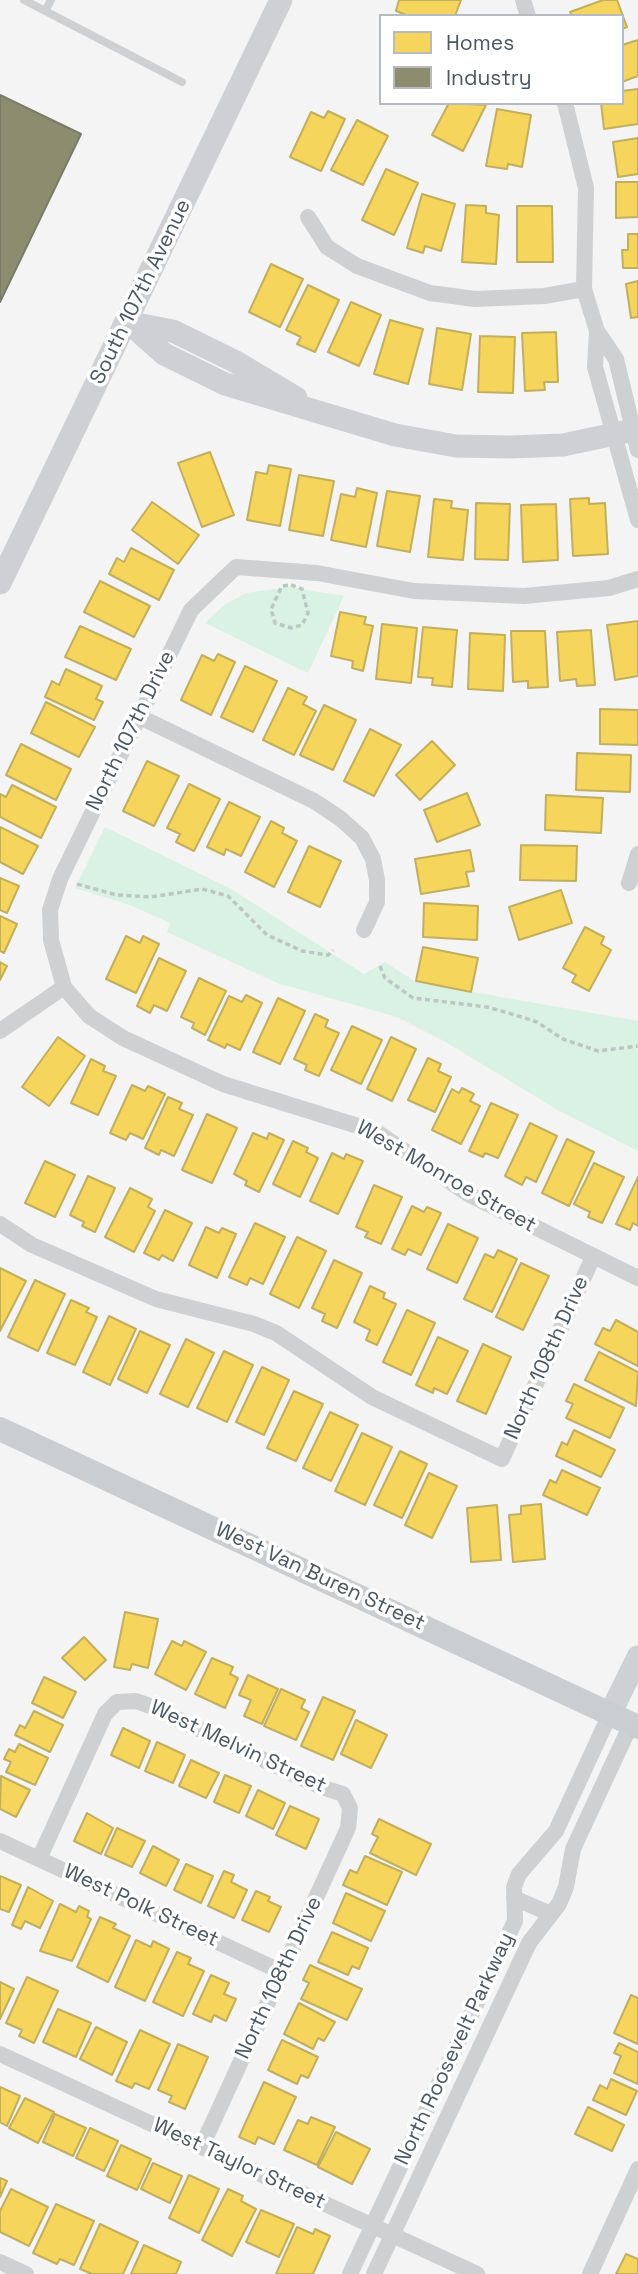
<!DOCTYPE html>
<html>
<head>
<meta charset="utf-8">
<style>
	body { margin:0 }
	#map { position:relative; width:638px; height:2274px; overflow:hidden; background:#f4f4f4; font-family:"Space Grotesk",sans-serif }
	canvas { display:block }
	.legend { position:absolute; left:379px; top:14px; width:245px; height:91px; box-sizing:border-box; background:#fff; border:2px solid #b7bbc0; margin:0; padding:9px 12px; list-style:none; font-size:21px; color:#4a5661 }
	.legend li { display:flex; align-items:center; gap:14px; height:35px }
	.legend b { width:35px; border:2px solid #b7bbc0 }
</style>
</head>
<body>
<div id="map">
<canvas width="638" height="2274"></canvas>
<ul class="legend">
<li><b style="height:19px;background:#f6d55c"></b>Homes</li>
<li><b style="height:19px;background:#8c8c6e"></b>Industry</li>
</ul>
</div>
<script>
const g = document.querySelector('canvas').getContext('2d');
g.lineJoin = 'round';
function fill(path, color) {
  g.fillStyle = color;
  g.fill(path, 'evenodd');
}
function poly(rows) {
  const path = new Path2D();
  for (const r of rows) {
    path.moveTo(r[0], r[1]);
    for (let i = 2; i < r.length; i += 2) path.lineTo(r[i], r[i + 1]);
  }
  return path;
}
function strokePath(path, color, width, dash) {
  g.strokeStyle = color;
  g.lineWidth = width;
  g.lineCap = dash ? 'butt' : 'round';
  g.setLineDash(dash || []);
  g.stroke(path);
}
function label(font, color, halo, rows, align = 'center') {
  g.font = font + ' "Space Grotesk",sans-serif';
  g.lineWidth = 7;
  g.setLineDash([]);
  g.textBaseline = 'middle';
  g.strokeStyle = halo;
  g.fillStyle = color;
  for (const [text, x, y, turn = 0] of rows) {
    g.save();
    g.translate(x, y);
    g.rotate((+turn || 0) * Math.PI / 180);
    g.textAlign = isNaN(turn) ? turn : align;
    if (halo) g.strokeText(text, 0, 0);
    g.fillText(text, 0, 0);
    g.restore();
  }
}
fill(poly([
	[289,587,344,596,308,673,205,623,223,606,246,593],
	[105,827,231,889,364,974,385,962,416,982,638,1021,638,1151,556,1109,444,1041,397,1017,277,983,167,932,170,923,130,905,75,888]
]), '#d9f2e3');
const homes = poly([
	[399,0,461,0,455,16,409,16,396,11,399,0],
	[603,0,617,0,627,27,622,29,622,16,572,16,570,12,603,0],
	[638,40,638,76,622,82,622,45,638,40],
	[638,89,638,124,604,129,601,103,622,103,622,91,638,89],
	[449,103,486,105,463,151,432,135,449,103],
	[497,109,531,115,522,167,508,164,507,169,486,166,497,109],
	[328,111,345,119,321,171,290,157,311,112,324,118,328,111],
	[357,120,388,136,363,185,331,170,357,120],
	[638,138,638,174,618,177,613,142,638,138],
	[386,169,418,183,394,235,362,220,386,169],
	[616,182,638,182,638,217,616,218,616,182],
	[422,194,455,204,441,251,425,246,423,253,407,248,422,194],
	[466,205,486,206,486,213,499,215,496,264,462,262,466,205],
	[517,206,552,206,553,262,517,262,517,206],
	[628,234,638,234,638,268,623,268,622,250,628,250,628,234],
	[271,264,303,279,280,327,249,312,271,264],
	[638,281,638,317,631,318,626,284,638,281],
	[308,285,339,300,315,352,297,344,301,337,286,330,308,285],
	[351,302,381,315,359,366,328,352,351,302],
	[390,320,423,329,408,384,374,374,390,320],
	[437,328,471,334,462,390,429,384,437,328],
	[556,332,558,382,544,382,545,390,525,391,522,333,556,332],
	[480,336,515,337,513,393,478,392,480,336],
	[210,452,234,515,202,527,178,463,210,452],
	[269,465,291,469,280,526,247,520,256,472,267,474,269,465],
	[299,475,334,481,323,536,289,530,299,475],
	[357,488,377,493,366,547,331,540,341,494,355,497,357,488],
	[387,491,420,496,410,552,377,546,387,491],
	[589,498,589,504,605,503,608,554,573,556,570,499,589,498],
	[434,499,452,501,451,508,468,510,463,560,428,557,434,499],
	[152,502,199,535,178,564,132,530,152,502],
	[476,503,510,504,508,560,475,559,476,503],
	[556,504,558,560,523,562,521,505,556,504],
	[131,548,174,570,159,600,109,574,117,558,124,562,131,548],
	[100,581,150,606,134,637,84,612,100,581],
	[340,612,366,617,364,624,373,626,363,671,352,668,353,661,331,656,340,612],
	[638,621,638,676,615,680,607,625,638,621],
	[382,624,417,628,411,683,376,679,382,624],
	[80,626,131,649,116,680,65,657,80,626],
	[423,627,457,630,452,687,432,685,433,678,418,677,423,627],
	[591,630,595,685,577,686,576,679,560,681,557,632,591,630],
	[511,631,545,631,548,687,528,688,528,681,513,682,511,631],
	[470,633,505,635,503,691,468,689,470,633],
	[218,654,235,662,211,715,181,700,202,655,214,661,218,654],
	[245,666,277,681,253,732,221,717,245,666],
	[66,669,102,686,96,699,103,702,94,720,45,697,52,681,59,685,66,669],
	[288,688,307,697,303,704,316,711,294,755,263,740,288,688],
	[46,702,95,727,79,757,31,733,46,702],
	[324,705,356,720,333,770,300,755,324,705],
	[600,709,638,710,638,745,600,744,600,709],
	[370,729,401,745,374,796,344,781,370,729],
	[432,741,455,765,420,800,396,775,432,741],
	[21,744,71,769,56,800,6,775,21,744],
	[577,753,631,755,630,792,576,790,577,753],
	[147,761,179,776,154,826,123,811,147,761],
	[189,784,220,799,194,851,176,842,180,834,167,828,189,784],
	[12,785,56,807,41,838,0,817,0,794,6,797,12,785],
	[467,793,480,825,437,842,424,810,467,793],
	[546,795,603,798,601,833,545,830,546,795],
	[229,802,260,817,241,856,226,849,224,855,207,847,229,802],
	[271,821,284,828,282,833,297,841,274,887,245,872,271,821],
	[0,827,38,846,23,874,0,862,0,827],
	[521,845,577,846,576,881,520,880,521,845],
	[309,846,341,861,320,907,288,892,309,846],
	[470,850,474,871,466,872,469,886,421,894,415,859,470,850],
	[0,878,19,886,7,913,0,910,0,878],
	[561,890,572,923,519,940,509,907,561,890],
	[424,903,478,906,477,940,423,937,424,903],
	[0,916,17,924,4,953,0,951,0,916],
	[585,927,604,937,601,944,611,950,589,991,572,982,576,975,563,968,585,927],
	[126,936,140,943,143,936,159,944,136,993,106,979,126,936],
	[423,947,478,958,471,992,416,981,423,947],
	[159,958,186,971,167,1011,154,1005,150,1013,137,1006,159,958],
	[0,962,7,966,0,980,0,962],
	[199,978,226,991,205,1035,192,1028,194,1023,181,1017,199,978],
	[246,995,262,1003,240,1050,227,1044,225,1048,208,1040,229,996,242,1002,246,995],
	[278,998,305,1011,280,1064,253,1052,278,998],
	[315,1014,328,1020,325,1027,339,1033,319,1076,305,1070,307,1065,294,1059,315,1014],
	[352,1026,382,1040,361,1084,331,1070,352,1026],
	[58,1037,85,1056,49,1106,22,1087,58,1037],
	[391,1037,416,1049,392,1101,367,1089,391,1037],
	[428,1058,441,1064,438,1071,451,1077,435,1112,408,1100,428,1058],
	[91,1059,105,1066,103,1071,116,1076,98,1115,71,1103,91,1059],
	[132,1085,145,1091,148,1086,165,1094,143,1139,130,1133,126,1140,110,1133,132,1085],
	[462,1088,474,1094,470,1101,480,1106,461,1144,432,1130,452,1089,459,1093,462,1088],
	[168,1097,182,1103,179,1109,193,1115,174,1156,161,1150,159,1155,145,1148,168,1097],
	[491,1103,518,1115,498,1158,485,1153,483,1157,469,1151,491,1103],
	[207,1114,237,1128,212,1183,182,1170,207,1114],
	[530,1123,557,1136,536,1182,526,1177,522,1185,505,1176,530,1123],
	[253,1133,267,1139,269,1133,284,1140,259,1192,245,1185,247,1181,234,1174,253,1133],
	[567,1139,594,1152,569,1206,542,1193,567,1139],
	[293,1141,308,1148,306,1152,318,1158,300,1197,273,1184,293,1141],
	[332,1153,344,1159,346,1154,363,1161,338,1214,310,1201,332,1153],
	[45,1161,75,1175,55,1217,25,1203,45,1161],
	[594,1163,624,1177,602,1223,588,1217,590,1212,574,1204,594,1163],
	[88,1176,115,1188,95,1232,82,1226,84,1222,70,1215,88,1176],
	[638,1177,638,1226,633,1223,630,1230,616,1224,638,1177],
	[374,1185,402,1197,381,1244,365,1237,368,1232,356,1227,374,1185],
	[130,1188,152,1199,148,1207,155,1211,134,1252,105,1237,130,1188],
	[412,1206,424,1212,427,1207,441,1213,421,1255,408,1249,405,1255,392,1249,412,1206],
	[165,1210,192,1223,173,1261,162,1255,159,1260,144,1253,165,1210],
	[255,1223,285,1237,263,1284,250,1278,247,1285,229,1277,255,1223],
	[448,1224,478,1238,457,1283,427,1269,448,1224],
	[206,1227,219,1233,222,1228,236,1234,217,1278,189,1265,206,1227],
	[297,1237,326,1251,299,1308,270,1294,297,1237],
	[498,1250,517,1259,492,1312,464,1299,485,1254,494,1258,498,1250],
	[334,1260,362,1273,337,1328,322,1321,325,1314,312,1308,334,1260],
	[521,1263,549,1276,523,1330,496,1317,521,1263],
	[0,1268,26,1281,0,1331,0,1268],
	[35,1280,65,1294,38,1351,8,1337,35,1280],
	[370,1286,385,1293,383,1298,396,1304,377,1345,366,1340,370,1330,354,1322,370,1286],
	[71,1300,89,1308,86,1312,97,1317,75,1365,47,1353,71,1300],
	[407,1310,435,1323,411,1375,383,1362,407,1310],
	[109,1316,136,1329,110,1385,83,1372,109,1316],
	[616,1320,638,1332,638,1366,595,1344,603,1328,610,1331,616,1320],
	[140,1331,170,1345,147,1393,118,1379,140,1331],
	[438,1337,468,1351,447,1394,434,1388,433,1393,416,1385,438,1337],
	[186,1339,214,1353,188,1407,160,1394,186,1339],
	[483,1344,511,1357,486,1414,457,1401,483,1344],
	[224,1351,253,1365,227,1422,197,1408,224,1351],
	[599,1352,638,1372,636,1406,585,1380,599,1352],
	[262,1367,289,1380,264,1435,236,1422,262,1367],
	[574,1384,624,1408,610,1438,566,1418,573,1404,566,1401,574,1384],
	[294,1391,323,1404,296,1461,267,1448,294,1391],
	[330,1412,358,1425,331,1481,303,1468,330,1412],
	[574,1430,615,1450,601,1477,556,1456,562,1442,567,1445,574,1430],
	[362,1433,392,1447,365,1505,335,1491,362,1433],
	[400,1451,427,1464,402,1518,374,1505,400,1451],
	[562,1470,600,1488,587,1515,543,1495,550,1480,556,1483,562,1470],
	[429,1473,457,1486,432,1538,405,1525,429,1473],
	[541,1504,545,1559,513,1562,509,1515,521,1514,521,1506,541,1504],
	[497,1505,501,1560,471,1562,467,1508,497,1505],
	[125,1612,158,1619,148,1668,132,1664,130,1670,114,1667,125,1612],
	[84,1637,106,1660,85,1680,62,1658,84,1637],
	[172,1641,182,1646,184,1641,206,1652,186,1690,155,1674,172,1641],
	[212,1658,233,1667,230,1674,238,1678,225,1708,195,1694,212,1658],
	[248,1675,278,1689,262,1724,244,1716,251,1700,239,1695,248,1675],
	[44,1677,76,1692,63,1718,32,1703,44,1677],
	[281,1689,305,1700,301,1708,309,1712,296,1740,264,1726,281,1689],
	[323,1697,355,1711,333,1760,301,1746,323,1697],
	[34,1711,63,1725,50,1752,15,1735,20,1725,25,1728,34,1711],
	[356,1720,387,1735,371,1768,341,1754,356,1720],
	[123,1728,150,1741,139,1768,111,1755,123,1728],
	[157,1742,185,1755,173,1783,145,1771,157,1742],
	[19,1744,48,1758,35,1785,6,1772,11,1762,4,1759,9,1749,15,1752,19,1744],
	[191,1760,219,1773,206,1798,179,1786,191,1760],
	[225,1775,251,1786,239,1813,214,1802,225,1775],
	[1,1776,30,1790,16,1817,0,1809,1,1776],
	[258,1790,285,1803,273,1829,246,1816,258,1790],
	[290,1806,319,1819,306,1849,276,1835,290,1806],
	[87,1813,113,1828,101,1854,74,1841,87,1813],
	[379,1819,431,1844,416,1875,370,1853,378,1837,372,1834,379,1819],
	[117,1828,145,1841,132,1867,105,1855,117,1828],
	[153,1846,179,1860,166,1886,140,1873,153,1846],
	[365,1856,402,1872,387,1905,343,1885,350,1870,357,1873,365,1856],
	[186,1864,213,1876,201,1903,174,1890,186,1864],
	[224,1871,234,1875,231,1882,247,1890,234,1918,208,1906,224,1871],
	[0,1876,21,1885,9,1912,0,1909,0,1876],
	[28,1887,53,1901,40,1928,25,1921,21,1929,12,1925,28,1887],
	[256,1891,270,1897,268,1901,281,1907,269,1932,242,1920,256,1891],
	[346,1893,385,1911,371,1941,333,1923,346,1893],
	[60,1904,76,1912,79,1906,89,1911,87,1917,91,1919,72,1961,40,1951,60,1904],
	[100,1917,116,1924,113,1928,130,1936,108,1982,77,1967,100,1917],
	[332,1932,368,1948,359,1969,352,1966,348,1975,318,1962,332,1932],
	[136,1940,151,1947,153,1941,169,1949,145,2001,115,1987,136,1940],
	[177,1952,191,1958,188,1964,204,1971,183,2016,153,2002,177,1952],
	[310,1965,362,1989,347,2020,301,1999,309,1983,303,1980,310,1965],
	[211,1975,229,1983,224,1994,236,1999,226,2021,214,2015,211,2022,193,2014,211,1975],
	[27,1977,58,1991,34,2043,19,2036,22,2030,6,2023,27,1977],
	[0,1982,14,1989,0,2019,0,1982],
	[631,1995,638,1998,638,2044,614,2033,631,1995],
	[299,2003,335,2022,324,2041,318,2038,313,2049,284,2034,299,2003],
	[58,2009,91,2023,76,2057,43,2042,58,2009],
	[96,2027,127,2042,112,2075,80,2059,96,2027],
	[140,2030,170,2044,149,2089,135,2083,132,2088,116,2081,140,2030],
	[282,2040,318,2057,308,2078,301,2075,297,2084,268,2070,282,2040],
	[619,2043,638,2052,638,2084,614,2073,621,2056,614,2053,619,2043],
	[178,2044,208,2057,185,2109,169,2102,172,2096,158,2090,178,2044],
	[611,2079,637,2091,626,2115,593,2100,600,2085,607,2089,611,2079],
	[264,2082,296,2097,274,2144,258,2137,255,2144,239,2137,264,2082],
	[0,2087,20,2096,7,2126,0,2122,0,2087],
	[25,2098,54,2112,38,2143,9,2128,25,2098],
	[588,2107,624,2125,612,2151,575,2134,588,2107],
	[55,2114,86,2128,73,2156,43,2142,55,2114],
	[311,2117,335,2127,317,2165,284,2150,298,2120,308,2124,311,2117],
	[90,2128,118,2141,104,2171,76,2158,90,2128],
	[336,2132,370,2149,352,2184,318,2167,336,2132],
	[121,2145,151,2159,137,2190,107,2176,121,2145],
	[153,2163,182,2176,170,2203,141,2189,153,2163],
	[189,2175,219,2189,199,2233,169,2218,189,2175],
	[0,2178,7,2181,0,2197,0,2178],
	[11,2189,48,2207,29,2246,0,2232,0,2211,11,2189],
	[228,2189,243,2196,241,2201,256,2209,232,2256,202,2240,228,2189],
	[56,2204,94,2221,74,2265,60,2259,57,2264,33,2253,56,2204],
	[261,2210,294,2224,279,2257,246,2242,261,2210],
	[100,2224,138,2242,123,2274,92,2274,80,2269,100,2224],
	[297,2227,313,2234,315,2229,330,2236,313,2274,276,2274,297,2227],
	[144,2245,181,2262,176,2274,131,2274,144,2245],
	[626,2254,638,2259,638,2274,616,2274,626,2254]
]);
fill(homes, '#f6d55c');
strokePath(homes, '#c2af5e', 2);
const industry = poly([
	[0,95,81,134,0,302,0,95]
]);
fill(industry, '#8c8c6e');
strokePath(industry, '#787c6a', 2);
strokePath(poly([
	[291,585,302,589,308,613,302,625,291,628,275,623,271,609,282,586,291,585],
	[77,884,117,895,151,897,202,889,228,896,267,935,302,951,328,955,333,950],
	[380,966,385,978,413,998,487,1007,512,1014,537,1022,563,1039,598,1051,638,1046]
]), '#bcc7c4', 3.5, [5, 3.5]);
strokePath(poly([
	[24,0,182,82],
	[45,11,51,0]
]), '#ced0d2', 8);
strokePath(poly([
	[523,0,528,16],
	[565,103,586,188,584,289,597,331,616,359,638,450],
	[308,217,327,247,357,266,430,293,475,299,544,296,584,289],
	[597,331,595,367,638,520],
	[638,579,609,588,524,596,414,591,317,573,236,567,191,610,60,879,50,910,51,940,64,987,89,1016,123,1038,223,1084,377,1132,468,1194,638,1278],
	[138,716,314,801,341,819,362,838,373,859,377,880,377,902,364,930],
	[629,883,638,854],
	[0,1031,64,987],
	[0,1224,32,1245,156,1299,254,1324,276,1333,372,1397,502,1459,593,1257],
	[0,1841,282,1972],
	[39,1859,105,1714,117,1702,136,1701,150,1706,321,1787,343,1794,350,1808,348,1828,202,2146],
	[514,1898,551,1914],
	[0,2054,477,2274],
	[0,2262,26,2274],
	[350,2274,515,1921,514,1887,519,1874,556,1831,610,1714],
	[374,2274,529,1943,559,1904,566,1887,573,1849,631,1724],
	[590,2274,638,2169]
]), '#ced0d2', 16);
strokePath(poly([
	[128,322,164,354,225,384,395,435,456,446,511,447,563,445,638,429],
	[131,323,173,331,234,361,296,398],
	[0,583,281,0],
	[610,1714,638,1657]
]), '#ced0d4', 23);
strokePath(poly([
	[0,1429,638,1727]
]), '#caced1', 24);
label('21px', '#4a5661', '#fff', [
	["South 107th Avenue",141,292,-64],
	["North 107th Drive",131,731,-64],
	["West Monroe Street",446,1177,30],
	["North 108th Drive",547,1358,-66],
	["West Van Buren Street",320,1577,25],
	["West Melvin Street",238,1747,25],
	["West Polk Street",141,1906,25],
	["North 108th Drive",279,1978,-65],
	["North Roosevelt Parkway",455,2049,-65],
	["West Taylor Street",239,2164,25]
]);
</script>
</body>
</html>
